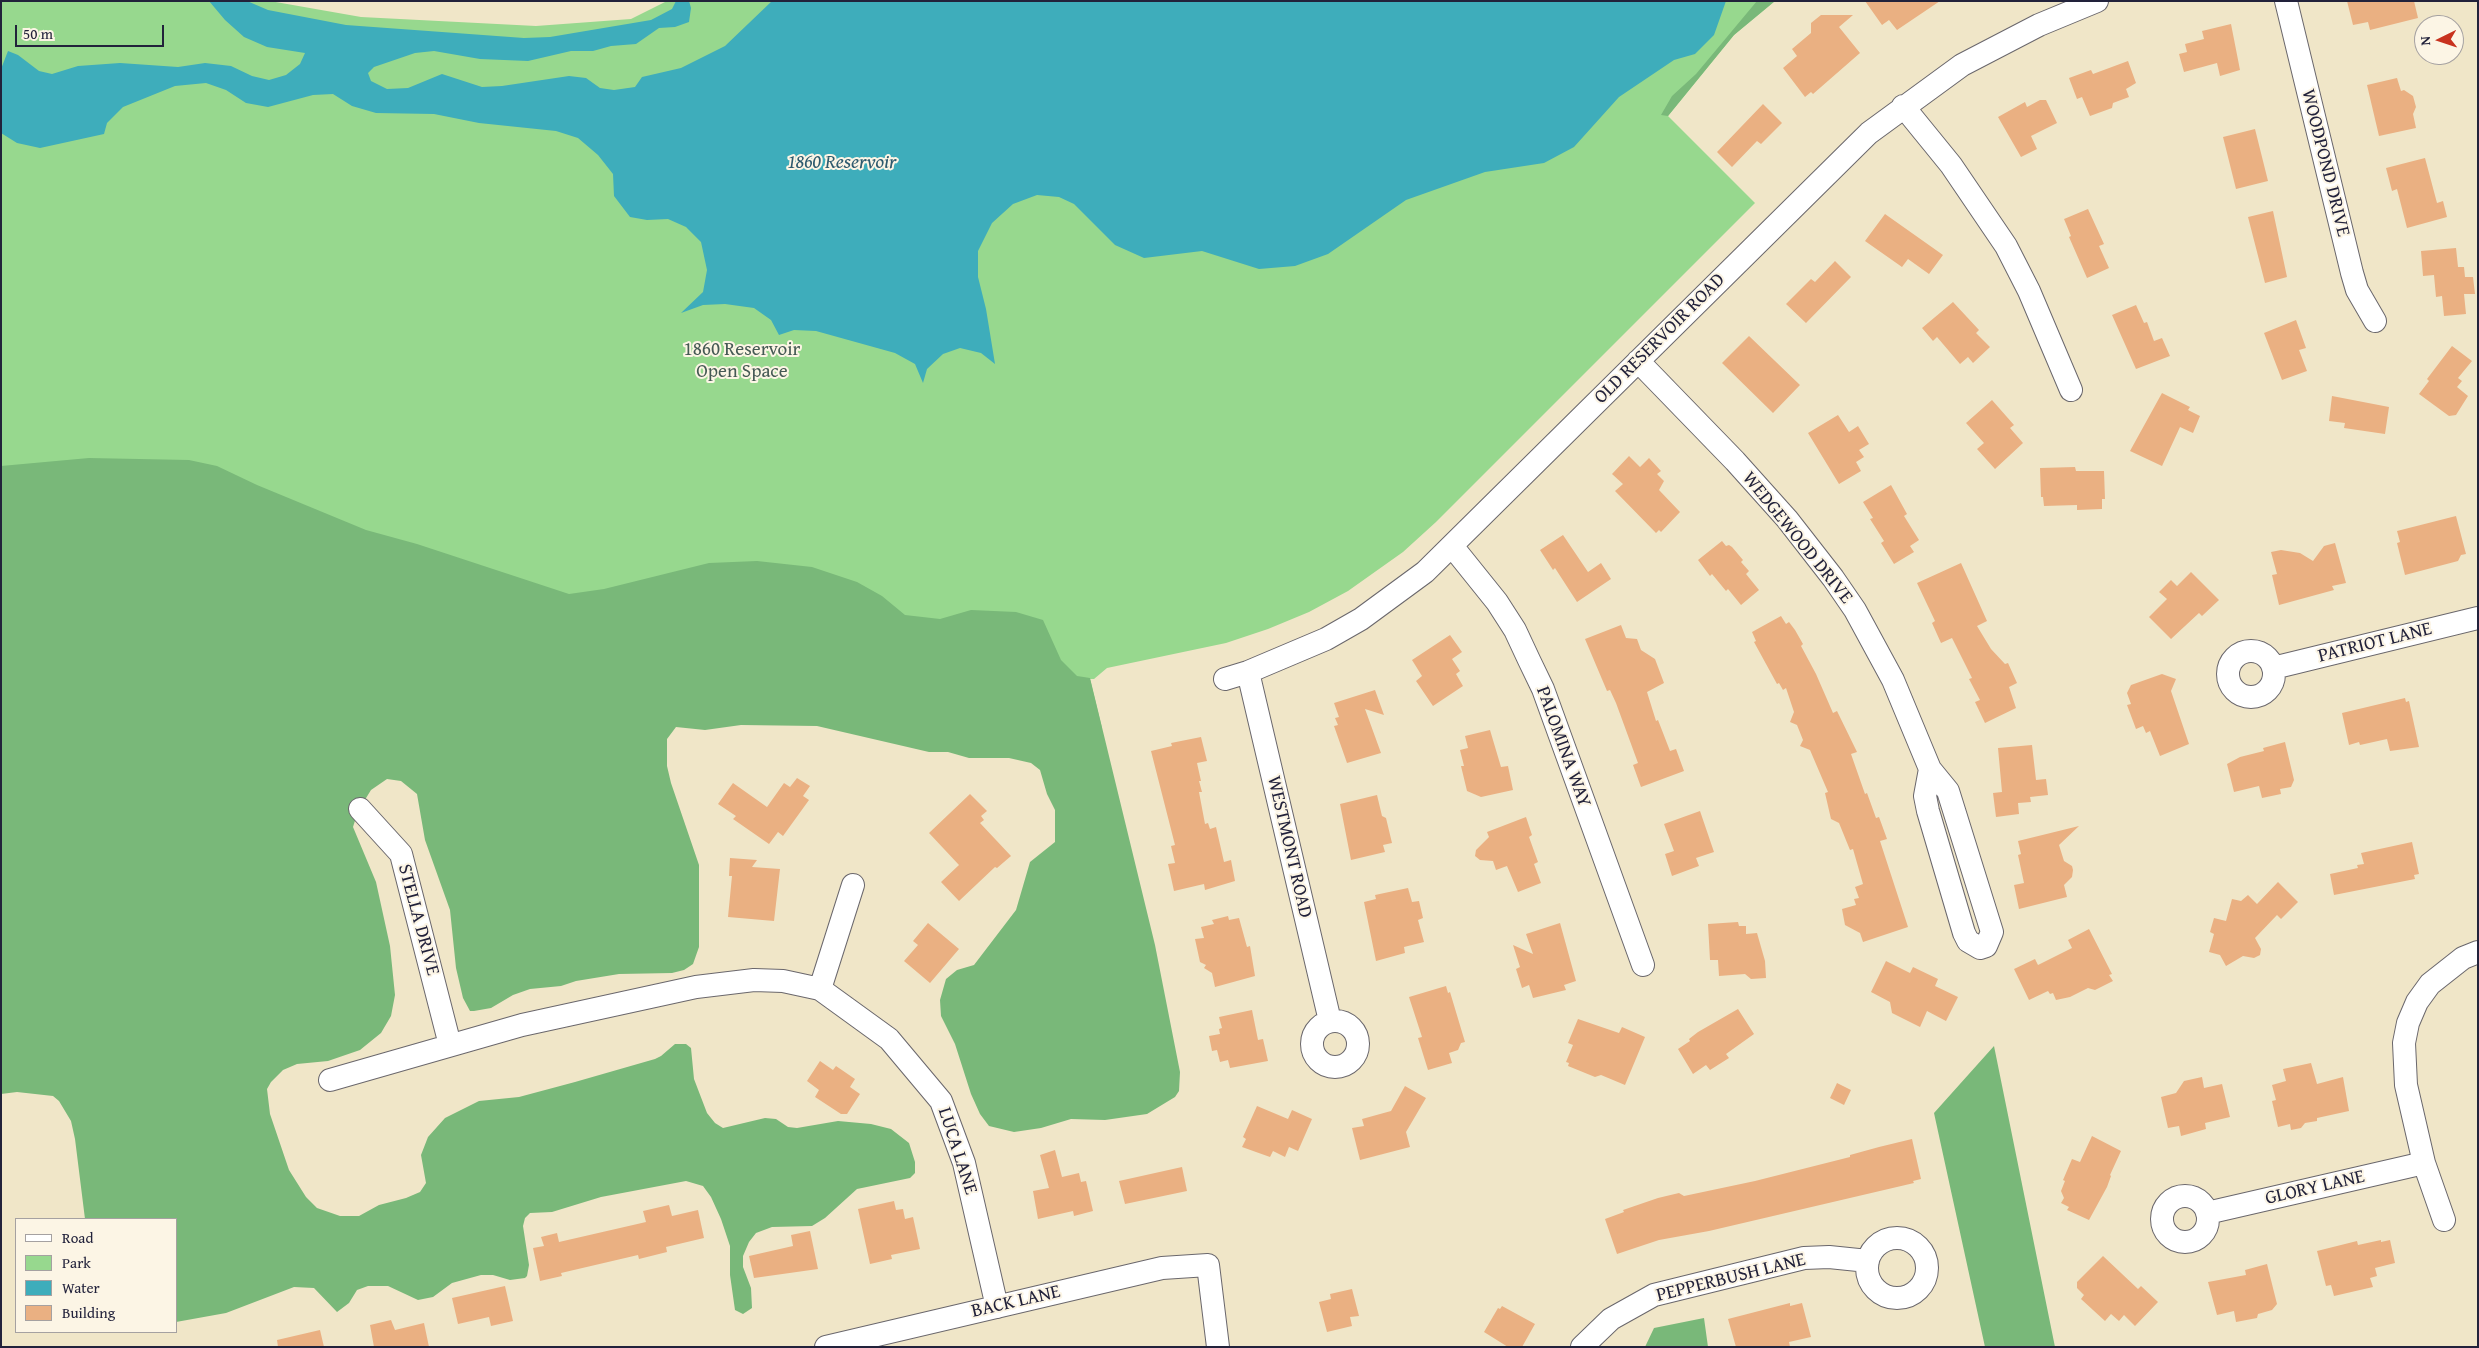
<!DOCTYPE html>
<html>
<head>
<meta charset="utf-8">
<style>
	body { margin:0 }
	#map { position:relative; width:2479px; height:1348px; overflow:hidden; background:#f0e6c8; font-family:"Gentium Book Plus",serif }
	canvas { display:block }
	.frame { position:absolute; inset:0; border:2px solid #22223b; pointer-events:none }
	.legend { position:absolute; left:15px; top:1218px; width:162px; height:115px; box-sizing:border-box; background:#fcf5e5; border:1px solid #a5a1a1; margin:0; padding:6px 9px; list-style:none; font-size:15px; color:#22223b }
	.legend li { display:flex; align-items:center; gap:10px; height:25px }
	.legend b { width:25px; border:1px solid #a5a1a1 }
	.north { position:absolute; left:2414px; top:15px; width:50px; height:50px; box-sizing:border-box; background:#fcf5e5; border:1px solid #a5a1a1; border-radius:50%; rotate:266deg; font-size:14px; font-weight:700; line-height:20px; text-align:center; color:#22223b }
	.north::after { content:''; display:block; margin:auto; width:18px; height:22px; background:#c8321e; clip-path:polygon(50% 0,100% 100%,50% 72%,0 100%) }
	.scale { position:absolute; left:15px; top:25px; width:149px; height:22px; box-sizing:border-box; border:2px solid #22223b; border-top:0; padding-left:6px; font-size:15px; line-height:18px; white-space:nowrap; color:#22223b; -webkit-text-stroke:4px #fcf5e5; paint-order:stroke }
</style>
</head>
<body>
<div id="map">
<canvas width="2479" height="1348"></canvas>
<div class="frame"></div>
<ul class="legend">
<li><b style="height:6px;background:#fff"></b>Road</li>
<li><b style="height:14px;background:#97d88e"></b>Park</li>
<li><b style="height:14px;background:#3eadbb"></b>Water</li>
<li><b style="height:14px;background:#eab082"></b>Building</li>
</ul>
<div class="north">N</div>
<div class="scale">50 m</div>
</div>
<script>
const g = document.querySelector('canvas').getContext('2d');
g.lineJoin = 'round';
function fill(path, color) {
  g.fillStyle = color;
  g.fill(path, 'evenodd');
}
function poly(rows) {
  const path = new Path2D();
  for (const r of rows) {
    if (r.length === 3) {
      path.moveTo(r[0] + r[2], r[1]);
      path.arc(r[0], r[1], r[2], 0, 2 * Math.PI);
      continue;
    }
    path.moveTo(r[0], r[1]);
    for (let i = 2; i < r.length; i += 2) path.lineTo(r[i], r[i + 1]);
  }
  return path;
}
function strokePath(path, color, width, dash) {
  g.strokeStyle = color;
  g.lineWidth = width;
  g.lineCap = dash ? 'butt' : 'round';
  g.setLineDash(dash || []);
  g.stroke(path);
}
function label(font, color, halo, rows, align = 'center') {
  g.font = font + ' "Gentium Book Plus",serif';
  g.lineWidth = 4;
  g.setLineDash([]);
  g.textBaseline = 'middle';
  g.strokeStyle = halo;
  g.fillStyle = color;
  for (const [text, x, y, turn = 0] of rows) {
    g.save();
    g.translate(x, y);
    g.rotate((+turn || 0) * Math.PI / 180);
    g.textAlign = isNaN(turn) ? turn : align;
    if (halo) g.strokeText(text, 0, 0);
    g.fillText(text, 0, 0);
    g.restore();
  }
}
fill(poly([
	[1,1,270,1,361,17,536,26,631,19,667,1,1775,1,1734,35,1668,116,1755,203,1436,522,1403,552,1348,591,1309,612,1268,629,1226,643,1107,668,1094,679,1090,679,1102,728,606,697,1,531]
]), '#97d88e');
fill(poly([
	[1757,1,1775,1,1734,35,1668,116,1661,115,1672,96,1696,74],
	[89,458,189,460,217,466,257,485,366,530,417,544,569,594,604,589,709,563,757,561,812,567,857,582,882,596,905,615,940,619,971,610,1016,612,1043,620,1061,660,1077,676,1090,678,1155,945,1180,1072,1179,1091,1175,1097,1147,1114,1105,1120,1071,1119,1041,1128,1014,1132,989,1126,980,1114,971,1094,955,1044,941,1016,940,1000,946,979,957,970,974,965,1016,910,1030,862,1055,842,1055,810,1047,794,1040,770,1031,763,1009,758,969,758,948,752,929,752,817,726,741,725,705,730,676,727,667,739,667,766,671,783,699,865,699,947,693,964,684,970,672,973,619,974,576,981,561,986,530,989,513,995,491,1008,474,1011,470,1011,463,998,456,968,450,910,425,840,417,794,401,781,387,779,371,790,358,811,353,827,376,882,390,946,395,995,391,1016,381,1033,360,1050,328,1061,297,1064,283,1070,271,1082,267,1089,270,1114,289,1170,306,1197,317,1208,340,1216,359,1216,379,1205,406,1198,420,1192,426,1183,421,1155,428,1137,445,1118,479,1101,519,1097,575,1082,655,1059,661,1056,675,1044,686,1044,691,1048,694,1079,707,1113,715,1123,723,1128,765,1118,776,1119,788,1127,797,1128,838,1121,871,1124,891,1129,909,1143,915,1162,915,1173,910,1178,857,1189,825,1218,812,1226,772,1227,756,1233,749,1242,743,1256,743,1267,751,1288,752,1308,743,1314,735,1310,730,1275,730,1246,721,1219,711,1197,703,1186,686,1181,601,1197,552,1212,530,1213,525,1218,523,1226,529,1265,527,1276,525,1278,510,1280,493,1275,481,1275,452,1283,433,1297,418,1300,388,1286,368,1286,357,1290,349,1303,337,1312,314,1288,294,1287,226,1313,176,1322,176,1219,85,1219,75,1139,71,1121,59,1101,53,1096,17,1092,1,1094,1,466],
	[1994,1046,2055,1347,1985,1347,1934,1113],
	[1704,1318,1708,1347,1645,1347,1654,1328]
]), '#79b879');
fill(poly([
	[209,1,247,1,268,10,346,25,524,38,550,37,651,20,672,9,676,1,689,1,691,8,689,22,675,27,659,28,636,44,611,46,593,51,571,51,528,61,480,59,434,51,415,53,374,67,368,73,371,81,387,89,408,88,442,74,482,87,502,86,569,76,586,78,600,88,614,90,635,87,642,77,681,68,725,46,772,1,1726,1,1714,35,1695,54,1674,60,1619,97,1574,147,1544,163,1485,172,1406,200,1328,254,1295,266,1259,269,1202,251,1144,258,1115,245,1074,204,1059,197,1037,195,1013,204,992,223,978,251,978,277,986,309,995,364,981,353,960,348,943,354,927,369,923,383,915,364,895,353,816,331,794,330,779,335,771,320,754,308,725,304,703,305,681,313,703,292,707,270,701,242,686,227,668,219,647,220,630,217,614,196,613,174,598,155,578,138,556,131,479,123,434,114,376,113,352,106,333,94,313,95,268,107,246,103,226,90,206,83,175,86,123,107,107,123,104,134,40,148,17,143,1,133,1,69,8,51,18,55,39,71,52,74,78,66,120,63,178,67,205,63,231,66,252,76,269,80,286,75,300,64,305,53,267,47,244,37,225,20]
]), '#3eadbb');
fill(poly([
	[1865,1,1940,1,1897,30,1889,20,1882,25],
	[2347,1,2414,1,2418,18,2370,30,2368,22,2353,25],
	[1821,15,1853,15,1839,27,1860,53,1813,94,1811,92,1805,97,1783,68,1797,56,1792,49,1811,33,1811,23],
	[2231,24,2240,70,2220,76,2217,63,2184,72,2179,54,2187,52,2185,44,2204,39,2202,31],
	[2128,61,2136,83,2126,89,2129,97,2113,103,2112,108,2090,116,2082,97,2077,99,2069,78,2091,70,2093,74],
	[2397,78,2401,91,2404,90,2413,96,2416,107,2413,114,2416,128,2379,136,2367,85],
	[2040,100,2046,100,2057,123,2031,136,2037,149,2021,157,1998,117,2025,102,2027,107],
	[1763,104,1782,123,1761,144,1757,141,1732,167,1717,152],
	[2255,129,2268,181,2236,189,2223,137],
	[2425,158,2437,203,2443,201,2447,217,2407,228,2397,189,2392,191,2386,168],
	[2088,209,2104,244,2099,246,2109,268,2087,278,2069,237,2071,236,2064,219],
	[2273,211,2287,277,2265,283,2248,217],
	[1885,214,1943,255,1929,274,1908,259,1902,267,1865,241],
	[2456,248,2458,267,2464,267,2465,277,2473,277,2475,294,2464,294,2466,314,2444,316,2442,296,2436,297,2434,275,2423,276,2421,251],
	[1835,261,1851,277,1806,323,1786,304,1811,279,1815,282],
	[1953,302,1979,330,1976,333,1990,347,1973,363,1968,357,1960,364,1937,337,1933,341,1922,328],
	[2136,305,2144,323,2147,322,2154,341,2162,338,2170,356,2136,369,2112,315],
	[2296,320,2306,348,2299,350,2307,371,2282,380,2264,333],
	[1749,336,1800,385,1773,413,1722,363],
	[2452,346,2472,361,2458,378,2462,381,2457,387,2468,396,2456,415,2449,416,2419,394,2429,381,2427,379],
	[2162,393,2190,407,2188,410,2200,416,2193,433,2180,427,2162,466,2130,451],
	[2332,396,2389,407,2385,434,2344,428,2345,423,2329,421],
	[1992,400,2014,425,2010,428,2023,443,1995,469,1977,449,1984,443,1966,423],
	[1838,415,1849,432,1858,426,1869,444,1859,450,1864,457,1856,462,1861,471,1839,484,1808,433],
	[1629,456,1640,467,1649,458,1661,471,1657,474,1664,481,1659,490,1680,512,1661,532,1659,530,1656,533,1615,491,1623,484,1612,474],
	[2075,467,2076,471,2104,471,2105,499,2102,499,2102,509,2077,510,2077,505,2044,506,2043,497,2041,497,2040,468],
	[1891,485,1907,514,1904,516,1919,540,1910,546,1914,552,1894,564,1881,543,1884,541,1870,519,1873,518,1863,502],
	[2456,516,2466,554,2461,555,2458,561,2405,575,2397,543,2400,542,2397,531],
	[1563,535,1588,572,1601,563,1611,579,1577,602,1555,568,1553,570,1540,550],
	[1722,541,1726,546,1729,545,1732,547,1743,560,1741,562,1749,571,1746,574,1759,590,1741,605,1728,589,1726,591,1712,574,1710,576,1698,560],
	[2335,543,2346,583,2332,586,2334,590,2279,605,2272,575,2277,574,2271,552,2281,550,2300,553,2313,561,2324,546],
	[1961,563,1987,621,1977,626,1991,649,2005,664,2008,663,2017,683,2009,687,2016,708,1985,723,1975,702,1980,700,1969,679,1972,678,1952,638,1941,643,1932,623,1935,621,1917,583],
	[2191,572,2219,600,2202,616,2199,613,2171,639,2149,617,2167,599,2159,592,2171,580,2177,586],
	[1781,616,1786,624,1789,622,1795,630,1803,644,1801,646,1816,674,1833,713,1837,711,1857,752,1851,754,1865,794,1867,793,1876,818,1879,817,1887,839,1880,841,1908,927,1863,942,1860,933,1845,925,1842,909,1856,905,1854,899,1859,898,1855,887,1863,884,1853,849,1850,850,1839,823,1831,819,1825,793,1828,792,1810,750,1800,746,1803,740,1797,725,1790,722,1794,712,1786,688,1783,690,1779,683,1777,684,1754,642,1756,641,1752,632],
	[1621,625,1626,638,1637,639,1641,650,1655,659,1664,683,1647,692,1656,721,1658,720,1670,751,1676,749,1684,771,1641,787,1633,765,1638,763,1616,703,1610,690,1607,691,1585,639],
	[1450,635,1462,652,1452,659,1460,671,1456,674,1463,686,1433,706,1416,681,1422,676,1412,660],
	[2162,674,2176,679,2171,691,2189,744,2160,756,2150,731,2146,733,2143,726,2136,729,2127,705,2131,704,2127,693,2131,685],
	[1375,690,1384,715,1365,709,1381,753,1347,763,1334,726,1338,725,1335,718,1339,717,1334,703],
	[2405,698,2406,702,2409,701,2419,747,2390,751,2387,739,2360,745,2359,742,2349,745,2342,713],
	[1490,730,1501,767,1508,766,1513,790,1481,797,1467,791,1461,766,1464,766,1460,750,1468,748,1465,736],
	[1201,737,1207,761,1197,763,1201,781,1199,781,1202,792,1199,792,1205,824,1208,823,1210,829,1216,827,1224,862,1231,860,1235,881,1205,890,1204,884,1174,891,1168,864,1175,863,1171,846,1175,845,1151,751,1172,746,1171,743],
	[2285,742,2294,780,2291,787,2280,789,2281,794,2262,798,2259,786,2234,792,2227,764,2240,757,2264,751,2263,748],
	[2032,745,2036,780,2046,779,2048,795,2030,797,2031,802,2018,803,2019,814,1996,817,1993,793,2002,792,1998,748],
	[797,778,810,786,803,796,809,800,783,836,778,832,769,844,733,819,736,816,718,804,733,783,767,807,784,783,790,787],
	[970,794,987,811,981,816,984,820,980,823,1011,856,997,868,995,867,959,901,941,882,959,865,929,833],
	[1377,795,1382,816,1386,818,1392,843,1383,845,1385,852,1351,860,1340,804],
	[1700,811,1714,852,1696,858,1699,866,1672,876,1665,854,1674,851,1664,824],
	[1526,817,1532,835,1529,837,1538,862,1534,864,1541,883,1518,892,1507,866,1496,870,1493,861,1480,860,1475,856,1476,850,1489,837,1487,832],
	[2079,826,2059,845,2064,861,2072,866,2073,870,2072,877,2064,885,2067,897,2019,909,2014,885,2024,883,2018,855,2021,854,2018,841],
	[2412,842,2419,874,2414,875,2415,879,2334,895,2330,874,2358,868,2357,865,2364,864,2361,853],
	[730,858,757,860,752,867,780,869,774,921,728,917,732,876,729,876],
	[2278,882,2298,902,2281,919,2277,915,2255,938,2261,949,2260,955,2254,958,2243,956,2226,966,2220,955,2209,952,2214,934,2210,932,2214,918,2226,921,2232,899,2241,901,2248,895,2257,904],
	[1408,888,1412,902,1419,901,1423,918,1418,920,1424,942,1404,947,1405,953,1376,961,1364,902,1376,899,1375,895],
	[1228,916,1229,920,1239,918,1247,947,1250,946,1255,976,1215,987,1212,973,1204,968,1206,965,1200,962,1195,939,1204,938,1201,927,1214,924,1212,920],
	[1738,922,1739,926,1746,926,1746,934,1757,933,1765,961,1766,978,1751,979,1745,974,1719,976,1718,960,1710,960,1708,924],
	[928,923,959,949,930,983,904,961,918,945,913,941],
	[1560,923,1576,981,1564,985,1566,990,1533,998,1529,985,1522,988,1516,969,1520,967,1513,945,1533,954,1526,934],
	[2089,929,2112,974,2109,975,2113,981,2095,990,2088,988,2070,997,2056,1000,2053,993,2050,994,2048,991,2029,1000,2014,969,2035,959,2038,965,2072,948,2068,940],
	[1886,961,1910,973,1913,967,1938,979,1935,986,1958,997,1946,1021,1927,1011,1920,1027,1892,1013,1890,1002,1871,992],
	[1446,986,1448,993,1450,992,1465,1042,1461,1043,1458,1050,1449,1053,1452,1063,1428,1070,1418,1038,1422,1037,1409,997],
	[1738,1009,1754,1034,1726,1054,1729,1058,1710,1070,1706,1065,1693,1074,1678,1049,1690,1041,1689,1039,1698,1032],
	[1252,1010,1258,1040,1263,1039,1268,1061,1230,1068,1228,1060,1220,1062,1217,1050,1212,1051,1209,1036,1220,1034,1219,1029,1222,1028,1219,1017],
	[1578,1019,1619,1033,1622,1027,1645,1037,1625,1085,1601,1075,1595,1077,1568,1066,1569,1063,1566,1062,1573,1045,1568,1043],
	[820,1061,833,1070,836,1066,855,1079,850,1087,860,1094,847,1114,841,1114,815,1097,819,1090,807,1081],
	[2311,1063,2317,1084,2343,1077,2349,1111,2317,1118,2317,1121,2305,1123,2301,1128,2291,1130,2290,1124,2278,1127,2272,1101,2276,1100,2272,1085,2286,1081,2283,1069],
	[2202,1077,2204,1088,2222,1084,2230,1117,2205,1123,2206,1129,2181,1136,2179,1126,2168,1128,2161,1097,2176,1093,2184,1081],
	[1837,1083,1851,1090,1844,1105,1830,1098],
	[1405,1086,1426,1098,1406,1132,1410,1147,1360,1160,1352,1128,1364,1126,1362,1119,1391,1111],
	[1257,1106,1288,1119,1292,1110,1312,1119,1298,1151,1289,1147,1285,1157,1273,1151,1270,1157,1242,1147,1246,1139,1243,1137],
	[2092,1136,2121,1151,2110,1175,2111,1176,2107,1187,2089,1220,2067,1210,2069,1207,2061,1203,2064,1198,2061,1191,2065,1181,2063,1180,2072,1159,2080,1162],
	[1912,1139,1921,1179,1913,1181,1914,1183,1709,1231,1659,1240,1617,1254,1605,1219,1624,1212,1623,1210,1658,1198,1679,1193,1684,1196,1755,1181,1850,1157,1850,1155,1879,1147],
	[1055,1150,1062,1177,1079,1173,1081,1182,1086,1181,1093,1211,1074,1216,1073,1211,1038,1219,1033,1191,1049,1188,1040,1155],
	[1182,1167,1187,1191,1125,1204,1119,1181],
	[894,1201,896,1210,903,1209,905,1219,913,1217,920,1249,891,1255,892,1259,870,1264,858,1209],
	[669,1205,672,1216,698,1210,704,1238,666,1247,667,1252,639,1259,638,1255,561,1273,562,1276,540,1281,533,1248,544,1246,541,1237,557,1233,559,1242,633,1225,646,1222,643,1211],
	[810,1231,818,1269,754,1278,749,1256,793,1246,791,1235],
	[2381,1240,2381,1242,2390,1240,2395,1263,2375,1268,2377,1276,2370,1278,2373,1287,2334,1296,2331,1285,2326,1286,2317,1251,2357,1241,2358,1245],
	[2103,1256,2138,1289,2141,1286,2158,1302,2135,1326,2124,1315,2119,1321,2111,1314,2105,1321,2081,1299,2084,1295,2077,1288,2077,1282],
	[2267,1264,2277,1304,2272,1310,2258,1314,2257,1318,2236,1322,2234,1311,2217,1315,2208,1282,2246,1275,2245,1270],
	[505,1286,513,1321,491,1326,489,1317,458,1324,452,1298],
	[1352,1289,1359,1316,1350,1317,1352,1326,1327,1332,1319,1302,1331,1299,1330,1294],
	[1790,1303,1790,1306,1802,1303,1811,1337,1789,1342,1790,1347,1736,1347,1728,1319],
	[1502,1306,1535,1324,1522,1347,1508,1347,1484,1332,1498,1308,1500,1309],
	[391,1320,395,1330,424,1323,429,1347,374,1347,370,1325],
	[320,1330,324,1347,278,1347,277,1340]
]), '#eab082');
const street = poly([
	[2286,1,2352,273,2357,290,2375,321],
	[1903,106,1951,165,2006,246,2029,291,2071,390],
	[1638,361,1735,461,1787,519,1833,578,1855,610,1893,680,1930,769,1948,791,1992,932,1986,946,1980,948,1968,941,1964,933,1928,811,1925,796,1930,769],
	[1452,546,1497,602,1515,630,1529,660,1543,689,1643,965],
	[2251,674,23],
	[2273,668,2478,618],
	[1248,672,1330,1021],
	[1225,679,1248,672,1326,639,1361,619,1425,572,1869,133,1962,65,2039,25,2097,1],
	[360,809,401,854,450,1045],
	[820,989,853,885],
	[1335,1044,23],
	[330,1080,522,1025,696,987,754,980,783,981,820,989,889,1039,941,1101,964,1163,997,1307],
	[2185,1219,23],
	[2207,1213,2424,1163],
	[2444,1220,2424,1163,2406,1085,2404,1043,2408,1023,2417,1002,2430,984,2463,958,2478,952],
	[1897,1268,30],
	[826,1347,1162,1268,1208,1265,1218,1347],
	[1582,1347,1611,1319,1654,1295,1804,1258,1829,1257,1868,1261]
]);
strokePath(street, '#6a676c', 24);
strokePath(street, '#fff', 22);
label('19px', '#22223b', '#fcf5e5', [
	["WOODPOND DRIVE",2325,163,76],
	["OLD RESERVOIR ROAD",1660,339,-45],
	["WEDGEWOOD DRIVE",1797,538,51],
	["PATRIOT LANE",2375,643,-14],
	["PALOMINA WAY",1563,747,70],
	["WESTMONT ROAD",1289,847,77],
	["STELLA DRIVE",418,920,75],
	["LUCA LANE",957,1151,72],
	["GLORY LANE",2315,1188,-13],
	["PEPPERBUSH LANE",1731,1278,-14],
	["BACK LANE",1016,1302,-13]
]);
label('19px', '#455954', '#fcf5e5', [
	["1860 Reservoir",742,350],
	["Open Space",742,372]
]);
label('italic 20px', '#2d5a6e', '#fcf5e5', [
	["1860 Reservoir",842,163]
]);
</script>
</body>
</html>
